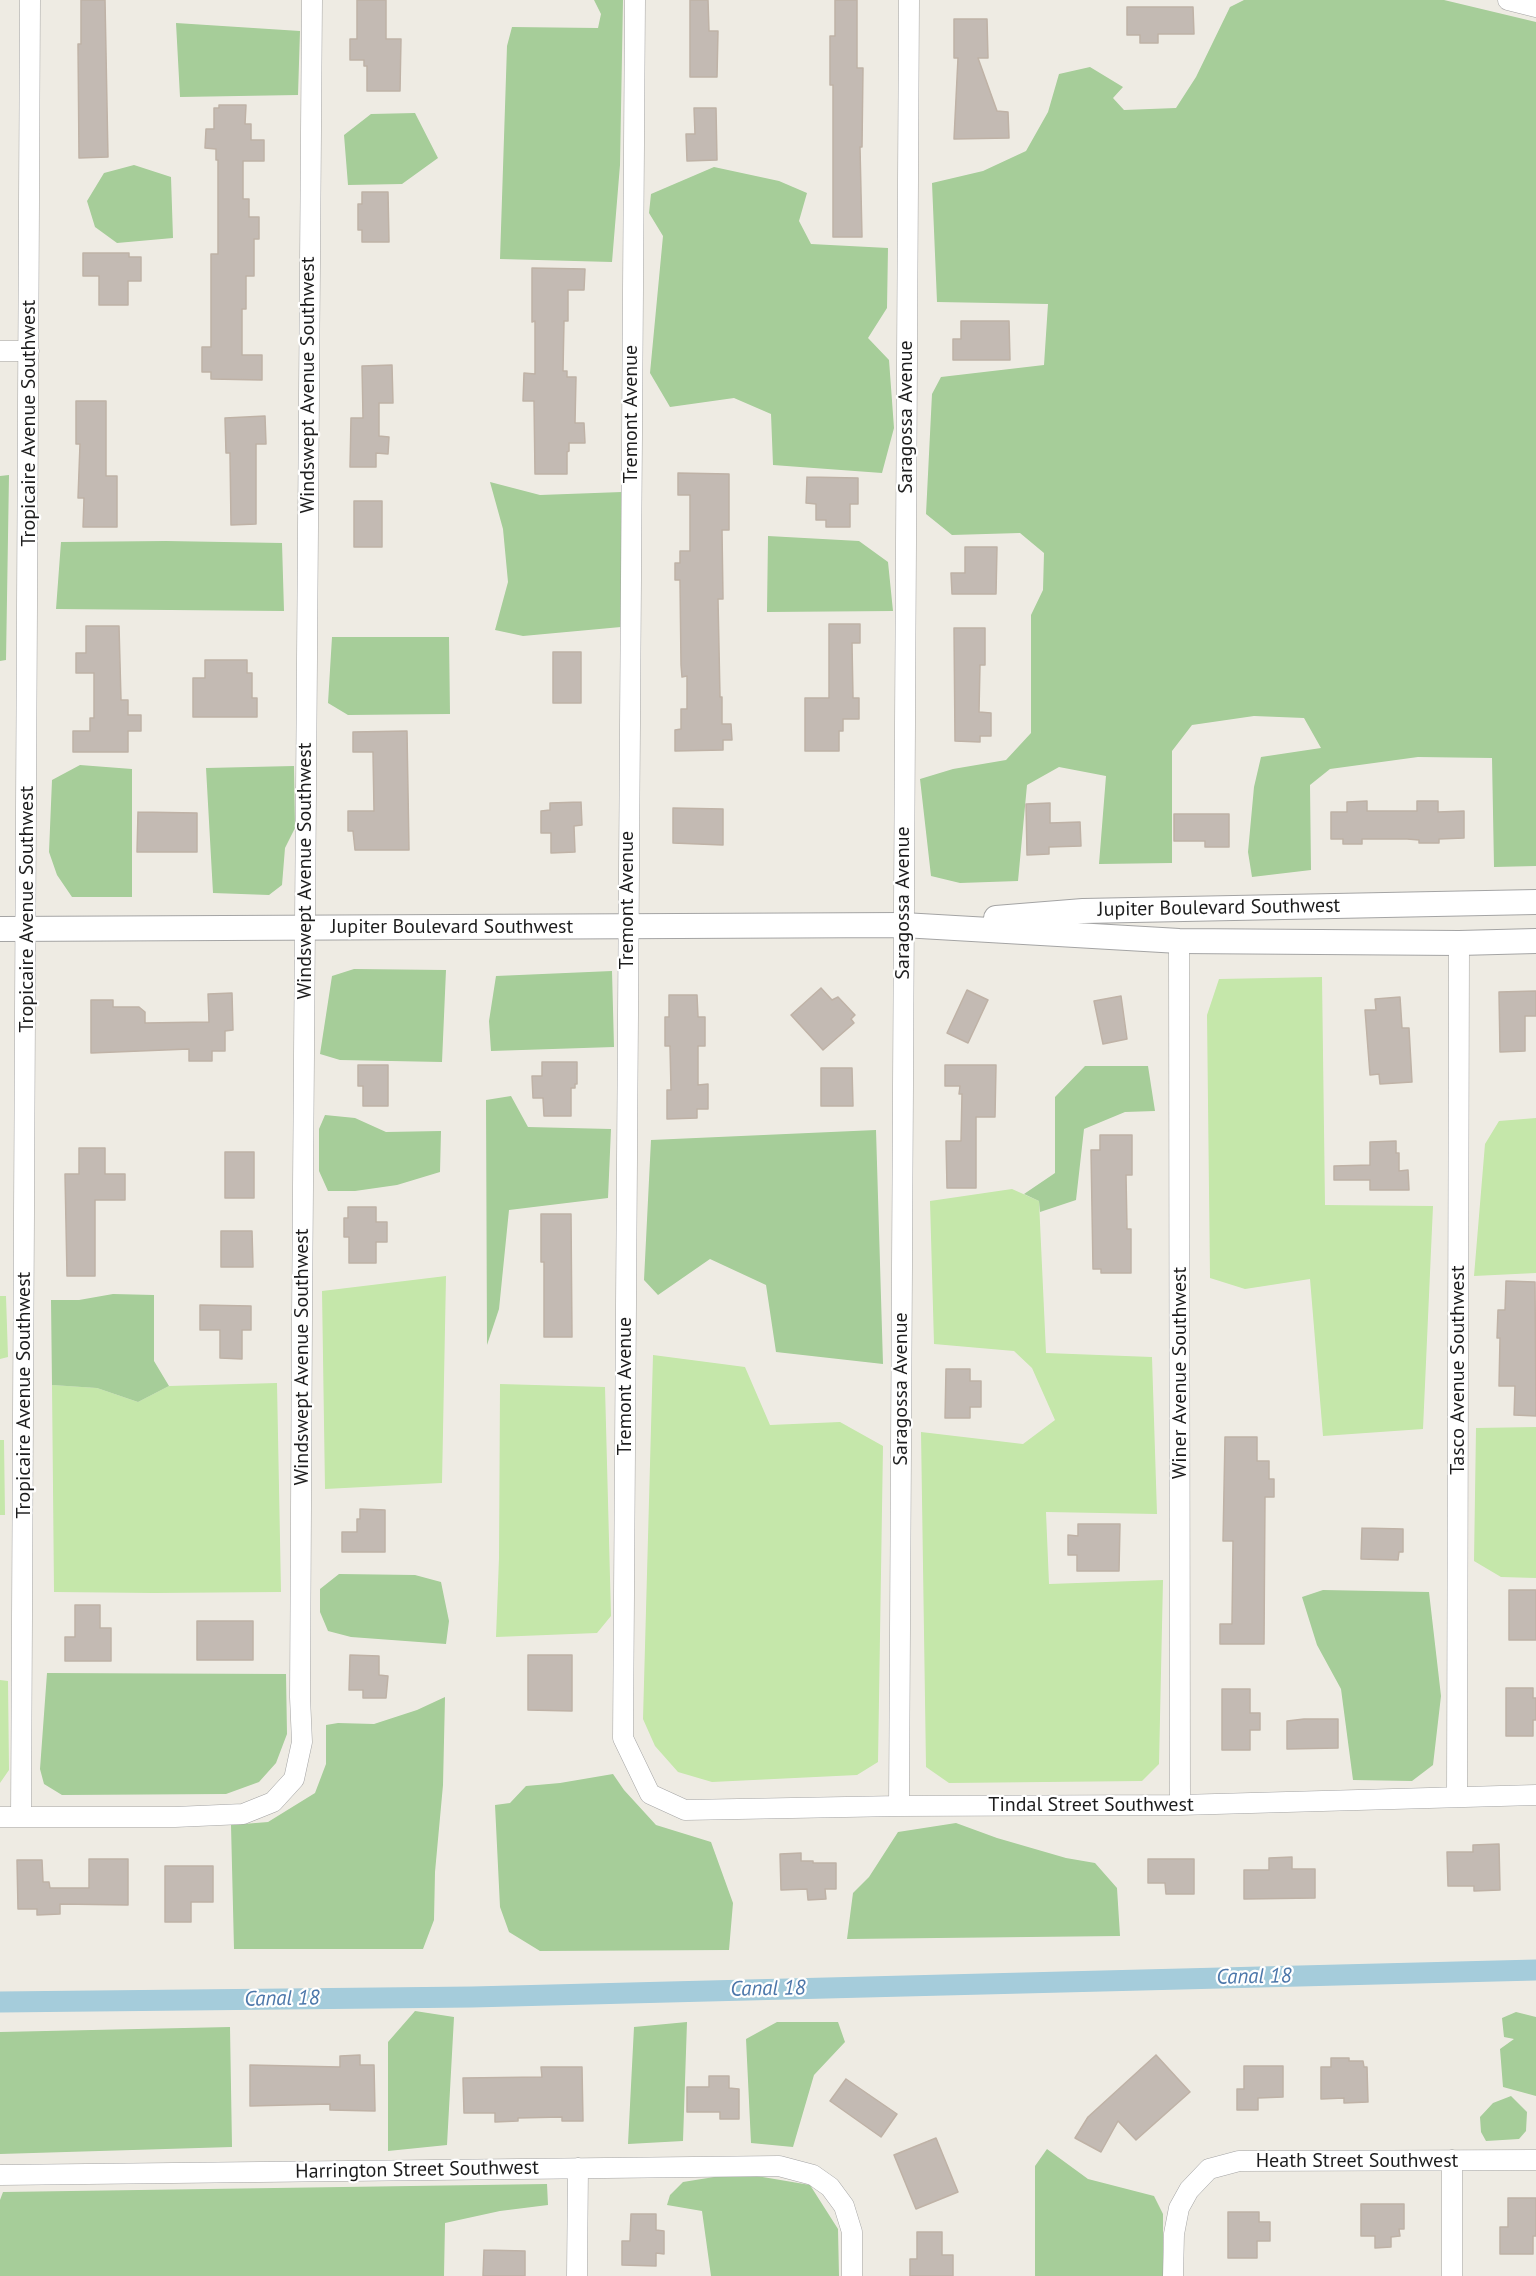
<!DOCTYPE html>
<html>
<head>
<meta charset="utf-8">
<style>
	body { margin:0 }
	canvas { display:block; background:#eeebe3 }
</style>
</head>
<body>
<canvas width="1536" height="2276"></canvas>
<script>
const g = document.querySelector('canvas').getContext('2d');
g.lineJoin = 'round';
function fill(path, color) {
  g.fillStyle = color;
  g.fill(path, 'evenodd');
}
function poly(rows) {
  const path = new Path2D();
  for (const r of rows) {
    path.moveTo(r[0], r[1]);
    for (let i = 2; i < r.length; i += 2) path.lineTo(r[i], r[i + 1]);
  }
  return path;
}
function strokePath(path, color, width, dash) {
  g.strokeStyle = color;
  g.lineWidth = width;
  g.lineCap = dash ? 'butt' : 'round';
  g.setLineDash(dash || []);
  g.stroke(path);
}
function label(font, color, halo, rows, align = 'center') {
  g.font = font + ' "PT Sans",sans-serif';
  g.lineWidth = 4.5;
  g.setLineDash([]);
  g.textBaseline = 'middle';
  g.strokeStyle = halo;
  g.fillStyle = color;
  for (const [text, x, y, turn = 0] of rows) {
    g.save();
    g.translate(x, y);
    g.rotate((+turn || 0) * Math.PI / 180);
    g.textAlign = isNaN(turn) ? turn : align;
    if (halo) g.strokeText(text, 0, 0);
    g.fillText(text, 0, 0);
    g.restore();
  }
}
fill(poly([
	[1322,977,1325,1205,1433,1206,1423,1429,1323,1436,1310,1279,1245,1289,1210,1278,1207,1015,1219,979],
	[1536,1118,1536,1273,1474,1276,1485,1144,1499,1121],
	[1012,1189,1039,1201,1046,1353,1152,1357,1157,1514,1046,1512,1049,1584,1163,1580,1159,1764,1142,1781,949,1783,926,1767,921,1432,1023,1444,1055,1420,1032,1368,1014,1351,934,1344,930,1201],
	[446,1276,442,1483,325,1489,322,1291],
	[0,1296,6,1296,8,1357,0,1359],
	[653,1355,745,1367,770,1425,840,1422,883,1446,878,1762,857,1775,712,1782,678,1772,655,1746,643,1719],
	[277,1383,281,1592,154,1593,54,1592,52,1385,97,1388,138,1402,169,1386],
	[500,1384,605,1387,611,1616,597,1633,496,1637,499,1558],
	[1536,1427,1536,1578,1501,1577,1474,1561,1476,1428],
	[0,1440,4,1440,5,1515,0,1515],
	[0,1680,8,1681,9,1770,0,1783]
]), '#c5e7aa');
fill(poly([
	[594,0,623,0,620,165,612,262,500,259,507,46,512,27,598,28,601,14],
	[1244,0,1444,0,1536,22,1536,866,1494,867,1492,758,1418,757,1330,769,1310,785,1311,870,1252,877,1248,852,1254,787,1261,757,1321,748,1304,718,1254,716,1192,725,1172,751,1172,863,1099,864,1106,776,1059,767,1027,785,1018,881,960,883,931,876,920,779,953,769,1006,760,1031,733,1031,615,1043,590,1044,553,1020,533,952,535,926,514,932,394,941,377,1044,365,1048,304,937,302,932,183,983,171,1026,151,1048,112,1059,74,1090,67,1123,87,1113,98,1124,110,1176,108,1196,77,1230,7],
	[176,23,300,31,298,95,180,97],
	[415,113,438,158,402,184,348,185,344,135,371,114],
	[134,165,171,177,173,238,117,243,95,227,87,201,104,173],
	[714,167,779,181,807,193,799,221,811,244,888,248,887,308,868,338,889,360,894,428,882,473,773,465,771,414,734,398,670,407,650,373,663,236,649,213,651,194],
	[9,475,6,660,0,661,0,476],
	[490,482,540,495,622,492,621,627,523,636,495,630,508,582,503,529],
	[768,536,859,541,888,562,893,611,767,612],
	[166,541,282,543,284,611,56,609,61,542],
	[332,637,449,637,450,714,348,715,328,703],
	[80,765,132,769,132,897,72,897,57,875,49,852,52,780],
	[294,766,295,828,285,848,282,885,269,895,213,893,206,768],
	[354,969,446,970,442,1062,340,1060,320,1054,332,976],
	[612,971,614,1047,491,1051,489,1021,496,976],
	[1085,1066,1148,1066,1155,1111,1125,1112,1084,1129,1076,1200,1040,1212,1039,1201,1024,1194,1055,1173,1055,1097],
	[511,1096,528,1127,611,1129,608,1198,509,1210,499,1309,487,1345,486,1100],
	[325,1115,355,1118,386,1132,441,1131,440,1172,397,1185,355,1191,328,1191,319,1171,319,1129],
	[876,1130,883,1364,776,1352,766,1285,710,1259,658,1295,644,1280,651,1140],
	[113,1294,154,1295,154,1361,169,1386,138,1402,97,1388,52,1385,51,1300,79,1300],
	[339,1574,415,1575,441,1582,449,1621,446,1644,351,1637,328,1631,320,1612,320,1589],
	[1323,1590,1429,1592,1441,1696,1433,1765,1412,1781,1353,1780,1341,1689,1317,1645,1302,1597],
	[47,1673,286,1674,287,1734,276,1763,259,1782,226,1794,62,1795,44,1784,40,1769],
	[445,1697,443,1785,435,1872,434,1920,423,1949,234,1949,231,1825,268,1822,315,1793,326,1764,326,1725,338,1723,374,1724,417,1710],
	[613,1774,624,1790,656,1825,711,1842,733,1903,729,1950,540,1951,509,1932,500,1907,495,1805,510,1803,526,1786,560,1783],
	[956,1823,997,1838,1066,1858,1095,1863,1117,1888,1120,1936,847,1939,853,1893,869,1877,898,1832],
	[415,2011,454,2017,447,2145,388,2151,388,2042],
	[1516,2012,1536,2017,1536,2096,1503,2087,1500,2049,1514,2039,1504,2037,1502,2018],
	[687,2022,683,2141,628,2144,634,2027],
	[777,2022,838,2022,845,2042,814,2075,793,2147,751,2143,746,2039],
	[230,2027,232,2147,0,2154,0,2032],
	[1511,2096,1527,2112,1526,2131,1519,2139,1486,2141,1481,2132,1480,2117,1493,2103],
	[1047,2149,1088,2179,1154,2196,1163,2214,1163,2276,1035,2276,1035,2166],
	[739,2173,810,2185,838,2229,839,2276,711,2276,702,2211,667,2205,670,2195,683,2182],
	[547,2184,548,2205,500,2211,445,2223,444,2276,0,2276,0,2200,3,2192]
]), '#a6cd99');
strokePath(poly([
	[0,2002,472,1997,1536,1970]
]), '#a5ccdb', 21);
const building = poly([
	[81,0,105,0,108,157,79,158,78,44,81,44,81,0],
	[357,0,386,0,386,39,401,39,400,91,367,91,367,66,364,66,364,60,350,60,350,39,357,39,357,0],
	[690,0,708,0,709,31,718,31,717,77,690,77,690,0],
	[835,0,857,0,857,68,863,68,862,147,860,147,862,237,833,237,833,85,830,85,830,36,835,36,835,0],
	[1127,7,1193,7,1194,34,1158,34,1158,43,1140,43,1140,35,1127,35,1127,7],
	[954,19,987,19,988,58,978,58,997,111,1008,112,1009,138,954,139,958,58,954,58,954,19],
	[219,105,246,105,245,124,251,124,251,140,264,140,264,161,243,161,243,199,249,199,249,217,259,217,259,239,254,239,254,276,246,276,246,309,242,309,242,355,262,355,262,380,211,379,211,372,202,372,202,347,211,347,211,254,218,254,218,160,216,160,216,149,205,148,206,129,214,129,214,108,219,108,219,105],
	[694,108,716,108,717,160,687,161,686,134,695,134,694,108],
	[362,192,388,192,389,242,362,242,362,230,358,230,358,204,362,204,362,192],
	[83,253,129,253,129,257,141,257,141,281,128,281,128,305,99,305,99,276,83,276,83,253],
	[532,268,585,269,584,290,568,290,568,321,564,321,563,371,567,371,567,377,576,377,575,423,584,423,585,443,569,443,569,451,567,452,567,474,535,474,534,401,523,401,524,373,535,374,535,321,532,322,532,268],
	[961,321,1009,321,1010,360,953,360,953,339,961,339,961,321],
	[392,365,393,403,379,403,379,436,389,437,388,454,376,453,376,467,350,467,351,418,363,418,362,366,392,365],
	[76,401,106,401,106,476,117,476,117,527,83,527,84,498,78,498,80,444,76,444,76,401],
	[265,416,266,444,256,444,256,524,231,525,230,453,226,453,225,418,265,416],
	[678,473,729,474,729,530,722,530,723,599,718,599,720,697,722,697,722,724,731,724,732,740,723,740,723,750,675,751,675,730,681,729,681,709,687,709,687,676,682,677,681,665,680,580,675,580,675,563,680,563,680,551,690,551,690,495,678,495,678,473],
	[807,477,858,478,858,504,850,504,850,527,826,527,826,520,816,520,816,504,806,503,807,477],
	[354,501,382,501,382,547,354,547,354,501],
	[965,547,997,547,996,594,952,594,951,573,965,573,965,547],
	[829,624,860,624,860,643,852,643,853,698,859,698,859,719,843,719,843,731,839,731,839,751,805,751,805,698,829,698,829,624],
	[86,626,119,626,121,700,128,700,128,715,141,715,141,731,128,731,128,752,73,752,73,731,90,731,90,718,94,718,94,673,76,673,76,653,86,653,86,626],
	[954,628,985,628,985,665,980,665,979,712,991,713,991,736,980,736,980,742,955,741,954,628],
	[553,652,581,652,581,703,553,703,553,652],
	[205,660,247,660,247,673,252,673,252,698,257,698,257,717,193,717,193,678,205,678,205,660],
	[407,731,409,850,355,850,353,831,348,831,348,811,374,811,373,752,353,752,353,732,407,731],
	[1367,801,1367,811,1417,811,1417,801,1438,801,1438,812,1464,811,1464,838,1439,839,1439,843,1419,843,1419,840,1407,839,1362,839,1362,844,1343,844,1343,839,1331,839,1331,812,1347,812,1347,802,1367,801],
	[581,802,582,825,574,826,575,852,551,853,551,833,541,833,541,811,550,810,550,803,581,802],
	[1050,803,1050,823,1080,822,1081,846,1049,847,1049,854,1027,855,1026,804,1050,803],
	[673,808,723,809,723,845,673,843,673,808],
	[138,812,197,813,197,852,137,852,138,812],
	[1174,814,1229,814,1229,847,1205,847,1205,841,1174,841,1174,814],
	[821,988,832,1000,838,997,855,1015,851,1019,854,1023,823,1050,791,1015,821,988],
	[967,990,988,1000,968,1043,947,1033,967,990],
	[1536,991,1536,1016,1525,1016,1525,1051,1500,1052,1499,992,1536,991],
	[232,993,233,1030,225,1031,225,1051,212,1051,212,1061,189,1061,189,1049,91,1053,91,1000,113,1000,113,1007,139,1007,145,1012,145,1023,209,1022,208,994,232,993],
	[669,995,697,995,698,1017,705,1017,705,1046,698,1046,698,1085,708,1084,708,1109,697,1109,697,1118,667,1119,667,1090,671,1090,670,1046,665,1046,665,1017,669,1017,669,995],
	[1121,996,1127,1039,1103,1044,1094,1001,1121,996],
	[1400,997,1402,1028,1409,1028,1412,1082,1380,1084,1379,1074,1370,1075,1365,1010,1376,1010,1375,999,1400,997],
	[542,1062,577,1062,577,1084,575,1084,575,1088,571,1088,571,1116,544,1116,543,1098,533,1098,532,1076,542,1076,542,1062],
	[358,1065,388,1065,388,1106,363,1106,363,1086,358,1086,358,1065],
	[945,1065,996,1065,995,1117,976,1117,976,1188,947,1188,946,1141,961,1141,962,1094,959,1094,960,1086,945,1086,945,1065],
	[821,1068,852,1068,853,1106,821,1106,821,1068],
	[1100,1135,1132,1135,1132,1175,1126,1175,1127,1229,1131,1229,1131,1273,1101,1273,1101,1269,1093,1269,1091,1150,1100,1150,1100,1135],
	[1396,1141,1396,1153,1399,1153,1399,1171,1408,1170,1409,1190,1370,1190,1370,1180,1334,1180,1334,1166,1370,1165,1370,1142,1396,1141],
	[79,1148,105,1148,105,1174,125,1174,125,1200,95,1200,95,1276,67,1276,65,1174,79,1174,79,1148],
	[225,1152,254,1152,254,1198,225,1198,225,1152],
	[348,1207,376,1207,376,1222,387,1222,387,1242,376,1242,376,1263,349,1263,349,1237,344,1237,344,1218,348,1218,348,1207],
	[541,1214,571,1214,572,1337,544,1337,544,1262,541,1262,541,1214],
	[221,1231,252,1231,253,1267,221,1267,221,1231],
	[1506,1281,1535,1282,1536,1416,1514,1415,1515,1386,1499,1386,1500,1338,1497,1338,1498,1310,1505,1310,1506,1281],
	[200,1305,251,1306,251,1330,242,1330,242,1359,220,1358,220,1330,200,1330,200,1305],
	[946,1369,970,1369,970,1381,981,1381,981,1407,970,1407,970,1418,945,1418,946,1369],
	[1225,1437,1257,1437,1257,1461,1269,1461,1269,1479,1274,1479,1274,1497,1265,1497,1264,1644,1220,1644,1220,1624,1232,1624,1233,1541,1223,1541,1225,1437],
	[360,1509,385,1510,385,1552,342,1552,342,1532,357,1532,357,1519,360,1519,360,1509],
	[1078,1524,1120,1524,1119,1571,1077,1571,1077,1555,1068,1555,1068,1535,1078,1536,1078,1524],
	[1362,1528,1403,1529,1403,1552,1399,1552,1398,1560,1361,1559,1362,1528],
	[1509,1590,1536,1590,1536,1640,1509,1640,1509,1590],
	[75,1605,100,1605,100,1628,111,1628,111,1661,65,1661,65,1637,75,1637,75,1605],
	[197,1621,253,1621,253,1660,197,1660,197,1621],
	[350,1655,379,1656,379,1675,388,1676,386,1698,363,1698,363,1690,349,1690,350,1655],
	[528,1655,572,1655,572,1711,528,1710,528,1655],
	[1506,1688,1533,1688,1533,1698,1536,1698,1536,1720,1533,1720,1533,1736,1506,1736,1506,1688],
	[1222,1689,1250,1689,1250,1713,1260,1713,1260,1730,1250,1730,1250,1750,1222,1750,1222,1689],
	[1304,1719,1338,1719,1338,1748,1287,1749,1287,1721,1304,1719],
	[1499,1844,1500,1890,1474,1891,1474,1886,1448,1886,1447,1852,1473,1852,1473,1845,1499,1844],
	[801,1853,801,1861,813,1861,813,1863,836,1863,836,1889,825,1889,826,1899,808,1900,807,1889,781,1890,780,1854,801,1853],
	[1292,1857,1292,1869,1315,1869,1315,1898,1244,1899,1244,1870,1269,1870,1269,1858,1292,1857],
	[89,1859,128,1859,128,1905,60,1904,60,1914,37,1915,37,1909,18,1909,17,1860,42,1860,43,1882,49,1882,50,1888,89,1888,89,1859],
	[1148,1859,1194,1859,1194,1894,1166,1894,1165,1883,1148,1883,1148,1859],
	[165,1866,213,1866,213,1902,191,1902,191,1922,165,1922,165,1866],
	[360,2055,360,2065,374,2065,375,2111,330,2110,330,2104,250,2106,250,2065,340,2067,340,2056,360,2055],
	[1156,2055,1190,2092,1136,2140,1118,2121,1101,2152,1075,2138,1088,2117,1156,2055],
	[1331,2058,1349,2058,1349,2061,1363,2061,1364,2067,1367,2067,1368,2102,1344,2103,1344,2098,1321,2099,1321,2067,1331,2067,1331,2058],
	[1244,2066,1283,2066,1283,2097,1258,2098,1258,2110,1237,2110,1237,2089,1244,2089,1244,2066],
	[541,2067,582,2067,583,2121,562,2121,562,2117,518,2118,518,2121,495,2122,495,2113,464,2113,463,2078,542,2077,541,2067],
	[709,2076,729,2076,729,2088,739,2089,739,2119,720,2119,720,2112,687,2112,687,2087,709,2087,709,2076],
	[846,2079,897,2114,881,2137,830,2101,846,2079],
	[936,2138,958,2192,916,2209,894,2155,936,2138],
	[1508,2198,1536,2198,1536,2236,1533,2236,1533,2254,1500,2254,1500,2227,1508,2227,1508,2198],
	[1361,2204,1404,2204,1404,2229,1399,2229,1400,2236,1391,2237,1391,2247,1375,2248,1375,2236,1361,2236,1361,2204],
	[1228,2212,1259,2212,1259,2222,1270,2222,1270,2241,1257,2241,1257,2258,1228,2258,1228,2212],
	[631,2214,656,2214,656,2230,664,2231,664,2254,656,2253,656,2266,622,2265,622,2241,630,2241,631,2214],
	[917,2232,942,2232,942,2255,953,2255,953,2276,910,2276,910,2259,917,2259,917,2232],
	[484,2250,525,2251,525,2276,483,2276,484,2250]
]);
fill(building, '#c3bab3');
strokePath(building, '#bfb2a6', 1.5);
const minor = poly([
	[635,0,623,1738,650,1794,685,1810,899,1806,1180,1805,1536,1795],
	[1508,0,1536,7],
	[0,351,29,351],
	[1179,941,1180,1805],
	[1457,1796,1459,943],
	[899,1806,909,0],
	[0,1817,175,1817,243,1814,273,1802,294,1779,302,1742,300,1697,302,1318,312,0],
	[21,1817,30,0],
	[0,2175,779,2166,813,2175,830,2187,844,2206,852,2232,852,2276],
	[577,2276,578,2168],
	[1173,2276,1174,2234,1179,2208,1189,2190,1209,2169,1239,2161,1536,2160],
	[1452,2276,1452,2160]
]);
const tertiary = poly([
	[996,918,1083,911,1536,902],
	[0,929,903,925,1179,941,1459,943,1536,941]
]);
strokePath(minor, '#a4a4a4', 21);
strokePath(tertiary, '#a4a4a4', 26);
strokePath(minor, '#fff', 20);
strokePath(tertiary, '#fff', 24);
label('20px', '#1d1d1d', '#fff', [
	["Windswept Avenue Southwest",308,385,-90],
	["Tremont Avenue",631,414,-90],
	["Saragossa Avenue",906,417,-90],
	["Tropicaire Avenue Southwest",29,423,-90],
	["Windswept Avenue Southwest",305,871,-90],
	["Tremont Avenue",627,900,-90],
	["Saragossa Avenue",903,903,-90],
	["Jupiter Boulevard Southwest",1219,908,-1],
	["Tropicaire Avenue Southwest",27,909,-90],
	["Jupiter Boulevard Southwest",452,927],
	["Windswept Avenue Southwest",302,1357,-90],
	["Tasco Avenue Southwest",1458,1370,-90],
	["Winer Avenue Southwest",1180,1373,-90],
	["Tremont Avenue",625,1386,-90],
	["Saragossa Avenue",901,1389,-90],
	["Tropicaire Avenue Southwest",24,1395,-90],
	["Tindal Street Southwest",1091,1805],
	["Heath Street Southwest",1357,2161],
	["Harrington Street Southwest",417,2170,-1]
]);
label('italic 21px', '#4c77aa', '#fff', [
	["Canal 18",1254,1977,-1],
	["Canal 18",768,1989,-1],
	["Canal 18",282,1999,-1]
]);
</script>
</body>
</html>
